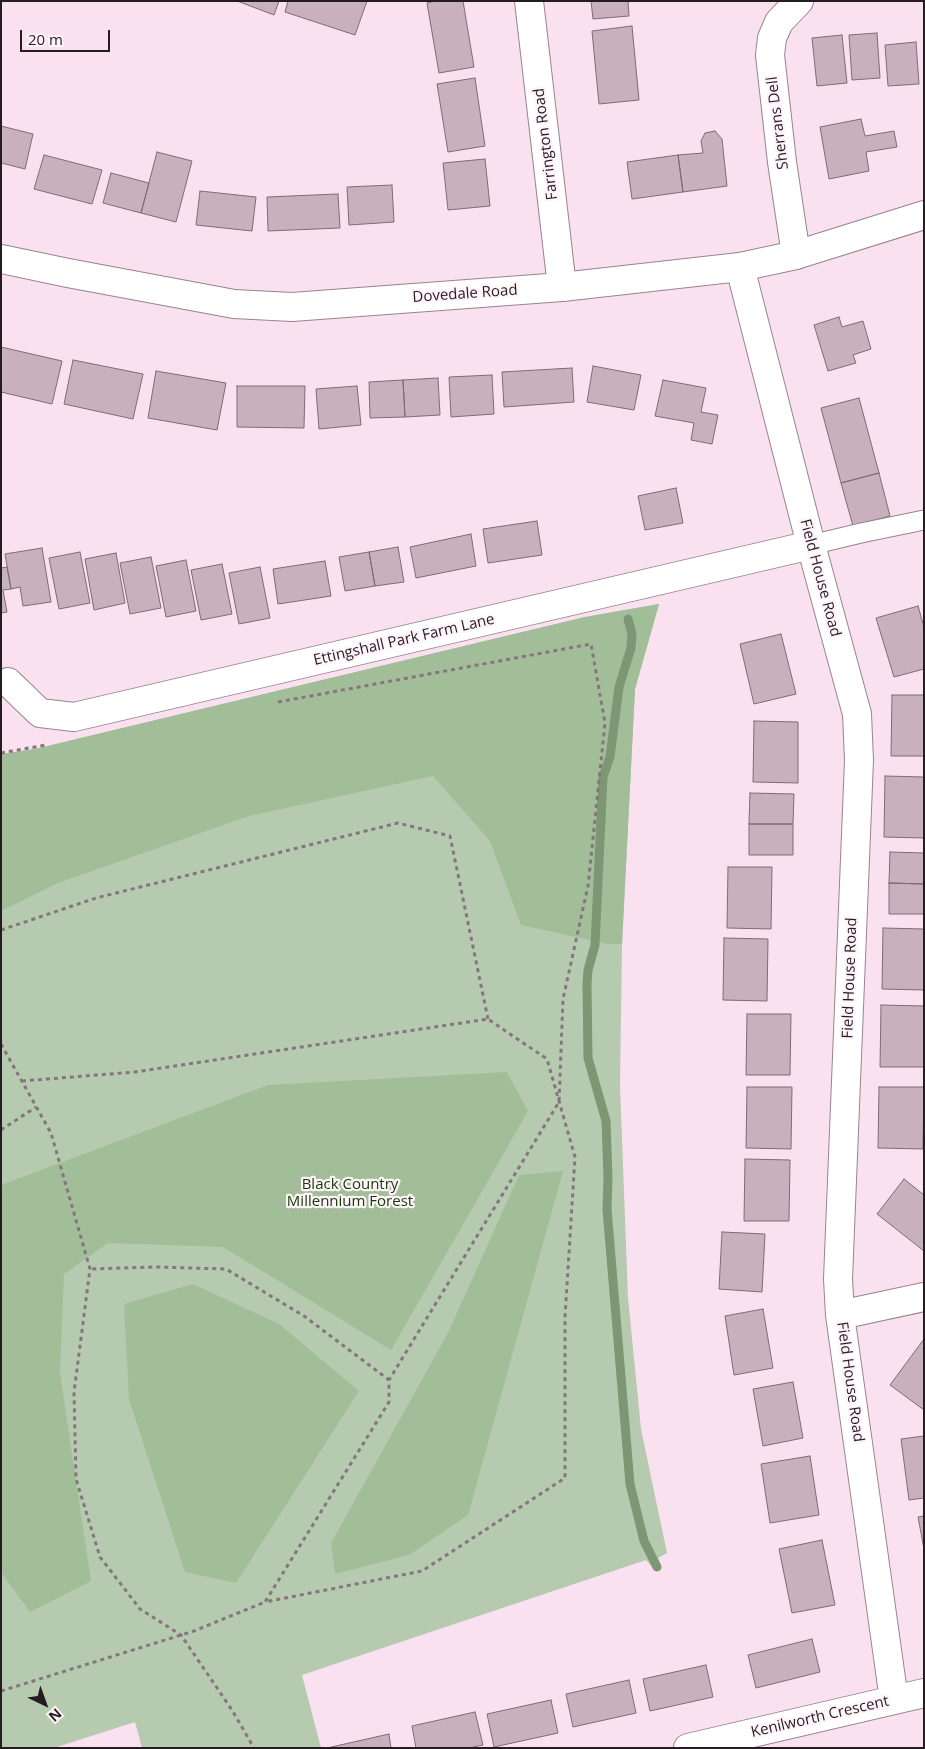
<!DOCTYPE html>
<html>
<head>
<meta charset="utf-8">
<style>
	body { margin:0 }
	#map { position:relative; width:925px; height:1749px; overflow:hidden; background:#fae1ef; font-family:"Open Sans",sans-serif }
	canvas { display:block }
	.frame { position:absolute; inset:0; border:2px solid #251c21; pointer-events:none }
	.north { position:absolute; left:20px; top:1679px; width:50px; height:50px; -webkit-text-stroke:4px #fef4f9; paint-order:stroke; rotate:138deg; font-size:14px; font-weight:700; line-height:20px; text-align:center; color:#251c21 }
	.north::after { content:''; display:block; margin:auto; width:18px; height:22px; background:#251c21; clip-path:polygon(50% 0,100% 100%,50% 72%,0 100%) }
	.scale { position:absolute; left:20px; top:30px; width:90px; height:22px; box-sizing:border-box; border:2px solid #251c21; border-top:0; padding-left:6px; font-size:15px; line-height:18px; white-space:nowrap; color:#251c21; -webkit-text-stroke:4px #fef4f9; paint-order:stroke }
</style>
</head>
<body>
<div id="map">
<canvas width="925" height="1749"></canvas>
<div class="frame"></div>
<div class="north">N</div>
<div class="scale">20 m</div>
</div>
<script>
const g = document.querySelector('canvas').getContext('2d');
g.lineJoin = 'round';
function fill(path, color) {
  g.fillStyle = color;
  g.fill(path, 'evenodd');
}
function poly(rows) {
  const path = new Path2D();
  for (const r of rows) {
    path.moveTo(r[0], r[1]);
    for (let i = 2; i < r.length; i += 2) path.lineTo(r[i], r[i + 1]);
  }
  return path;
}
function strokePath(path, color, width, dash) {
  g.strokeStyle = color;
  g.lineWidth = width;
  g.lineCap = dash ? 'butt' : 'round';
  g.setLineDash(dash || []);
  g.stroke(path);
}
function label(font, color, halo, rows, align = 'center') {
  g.font = font + ' "Open Sans",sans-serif';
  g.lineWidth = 4.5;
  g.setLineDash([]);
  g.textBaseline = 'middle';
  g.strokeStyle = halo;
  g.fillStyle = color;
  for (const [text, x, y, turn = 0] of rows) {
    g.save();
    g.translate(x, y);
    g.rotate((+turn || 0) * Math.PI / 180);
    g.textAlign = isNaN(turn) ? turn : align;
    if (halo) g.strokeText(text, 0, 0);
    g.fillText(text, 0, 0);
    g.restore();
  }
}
fill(poly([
	[659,604,635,689,622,944,620,1086,628,1298,641,1429,667,1553,658,1558,660,1566,654,1569,646,1560,302,1675,321,1748,142,1748,135,1722,54,1748,1,1748,1,754,35,749,585,617]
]), '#b6cab0');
fill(poly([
	[659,604,635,689,622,944,608,944,521,925,490,841,433,776,249,816,58,883,1,911,1,754,35,749,585,617],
	[507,1072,528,1111,391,1350,223,1247,108,1243,64,1274,60,1373,91,1581,30,1612,1,1572,1,1185,268,1085],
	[563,1171,468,1515,409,1555,335,1574,331,1543,448,1333,519,1175],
	[193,1284,279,1324,359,1391,236,1583,185,1572,129,1399,124,1304]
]), '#a2be99');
strokePath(poly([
	[628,619,632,634,631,648,619,687,610,757,603,777,595,945,588,970,587,984,588,1058,606,1121,608,1178,607,1209,630,1484,644,1541,657,1567]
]), '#7d9774', 9);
const building = poly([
	[237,1,279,1,274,15,237,1],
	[288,1,367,1,355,35,285,12,288,1],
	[435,1,463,1,474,67,439,73,427,3,435,1],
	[591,1,628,1,629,16,593,19,591,1],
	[632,26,639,100,599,104,592,31,632,26],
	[877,33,880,78,852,80,849,35,877,33],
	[842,35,847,83,817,86,812,38,842,35],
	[916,42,919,84,888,86,885,45,916,42],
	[475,78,485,146,448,152,437,84,475,78],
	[861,119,865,136,894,131,897,147,866,152,869,171,829,179,820,127,861,119],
	[1,126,33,134,25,169,1,163,1,126],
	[715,131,722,139,727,186,683,192,678,155,703,153,701,141,705,133,715,131],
	[157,152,192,161,176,222,141,213,157,152],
	[44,155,102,170,92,204,34,189,44,155],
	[678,155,683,192,632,199,627,162,678,155],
	[485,159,490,206,448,210,443,163,485,159],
	[111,173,149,183,141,213,103,203,111,173],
	[392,185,394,222,349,225,347,187,392,185],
	[200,191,256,197,252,231,196,225,200,191],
	[338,194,340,228,268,231,267,197,338,194],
	[839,317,842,327,863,321,871,349,853,355,856,363,828,371,814,325,839,317],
	[1,347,62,361,52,404,1,392,1,347],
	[73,360,143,374,133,419,64,404,73,360],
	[593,366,641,375,634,410,587,402,593,366],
	[572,368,574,402,504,407,502,372,572,368],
	[156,371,226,383,217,430,148,418,156,371],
	[492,375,494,414,451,417,449,377,492,375],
	[438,378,440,415,405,417,403,380,438,378],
	[403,380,405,417,370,418,369,382,403,380],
	[663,380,706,388,701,412,718,415,712,444,691,440,694,423,655,416,663,380],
	[237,386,305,386,304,428,237,427,237,386],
	[357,386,361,425,319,429,316,389,357,386],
	[859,398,879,473,841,483,821,408,859,398],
	[879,473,890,516,853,526,841,483,879,473],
	[676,488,683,523,645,530,638,496,676,488],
	[537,521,542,555,488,563,483,529,537,521],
	[471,534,476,566,416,578,410,547,471,534],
	[398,547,404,582,375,586,369,552,398,547],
	[42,548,51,602,23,606,20,587,11,589,5,554,42,548],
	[80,552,90,603,59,609,49,558,80,552],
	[369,552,375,586,345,591,339,557,369,552],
	[116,553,125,603,94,610,85,559,116,553],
	[151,557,161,608,130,614,120,563,151,557],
	[186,560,196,611,166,617,156,566,186,560],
	[325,561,331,596,278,604,273,569,325,561],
	[222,564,232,614,201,620,191,570,222,564],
	[7,567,11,589,3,590,7,612,1,613,1,568,7,567],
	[260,567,270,618,239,624,229,573,260,567],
	[918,606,924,627,924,669,894,677,876,618,918,606],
	[781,634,796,694,754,704,740,644,781,634],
	[892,695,924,695,924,756,891,756,892,695],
	[754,721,798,722,798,783,753,782,754,721],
	[885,776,924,777,924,838,884,837,885,776],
	[750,793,794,794,793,824,749,824,750,793],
	[749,824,793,824,793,855,749,855,749,824],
	[890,852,924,853,924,884,889,883,890,852],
	[728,867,772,867,771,929,727,928,728,867],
	[889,883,924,884,924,914,889,914,889,883],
	[883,928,924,929,924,990,882,989,883,928],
	[724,938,768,939,767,1001,723,1000,724,938],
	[881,1005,924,1006,924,1067,880,1067,881,1005],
	[747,1014,791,1014,790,1075,746,1075,747,1014],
	[747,1087,792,1087,791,1149,746,1148,747,1087],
	[879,1087,924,1087,923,1149,878,1148,879,1087],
	[745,1159,790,1160,789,1221,744,1221,745,1159],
	[904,1179,924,1195,924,1251,877,1214,904,1179],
	[722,1232,765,1234,762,1292,719,1289,722,1232],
	[763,1309,773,1368,734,1375,725,1316,763,1309],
	[924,1339,924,1410,890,1385,924,1339],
	[793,1382,803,1438,763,1446,753,1389,793,1382],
	[924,1436,924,1498,909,1500,901,1439,924,1436],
	[810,1456,819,1515,770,1523,761,1464,810,1456],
	[924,1516,924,1549,918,1517,924,1516],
	[822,1540,835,1605,792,1613,779,1549,822,1540],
	[812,1639,820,1672,756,1688,748,1655,812,1639],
	[706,1665,713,1697,650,1711,643,1679,706,1665],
	[629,1680,636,1713,573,1727,566,1694,629,1680],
	[551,1700,558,1733,494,1747,487,1714,551,1700],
	[475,1712,483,1745,469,1748,416,1748,412,1726,475,1712],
	[389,1734,391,1748,327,1748,389,1734]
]);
fill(building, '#c8b1bd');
strokePath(building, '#806a76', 1);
const service = poly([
	[811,545,861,533,924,520]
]);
const minor = poly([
	[529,1,562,287],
	[796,255,782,162,770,55,772,38,779,22,799,1],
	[740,267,811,545,857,714,859,760,838,1279,840,1315,894,1700],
	[8,682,40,713,74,717,811,545],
	[840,1315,924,1297],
	[688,1748,924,1693]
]);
const tertiary = poly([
	[1,259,68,273,234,304,292,307,562,287,740,267,796,255,924,215]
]);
strokePath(service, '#99838f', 21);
strokePath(minor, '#99838f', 30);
strokePath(tertiary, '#99838f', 30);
strokePath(poly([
	[278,702,591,644,605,723,588,886,563,999,559,1102,389,1380],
	[1,753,46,745],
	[1,930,96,898,398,823,450,836,488,1019],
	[1,1044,51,1133,90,1269,74,1392,76,1479,100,1557,140,1609,181,1635,232,1710,254,1748],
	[22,1081,135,1072,488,1019,547,1059,575,1157,565,1317,565,1478,422,1571,265,1602,389,1402,389,1380,304,1316,226,1269,156,1267,90,1269],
	[1,1130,36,1107],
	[1,1691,194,1631,265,1602]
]), '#85757e', 3, [4, 4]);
strokePath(service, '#fff', 19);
strokePath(minor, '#fff', 28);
strokePath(tertiary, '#fff', 28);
label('15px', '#251c21', '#fef4f9', [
	["Sherrans Dell",778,123,-97],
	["Farrington Road",546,144,-97],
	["Dovedale Road",465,294,-4],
	["Field House Road",820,578,75],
	["Ettingshall Park Farm Lane",404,640,-13],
	["Field House Road",850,978,-88],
	["Field House Road",850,1382,82],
	["Kenilworth Crescent",820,1717,-13]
]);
label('15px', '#153a05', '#fef4f9', [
	["Black Country",350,1185],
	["Millennium Forest",350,1202]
]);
</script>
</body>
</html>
